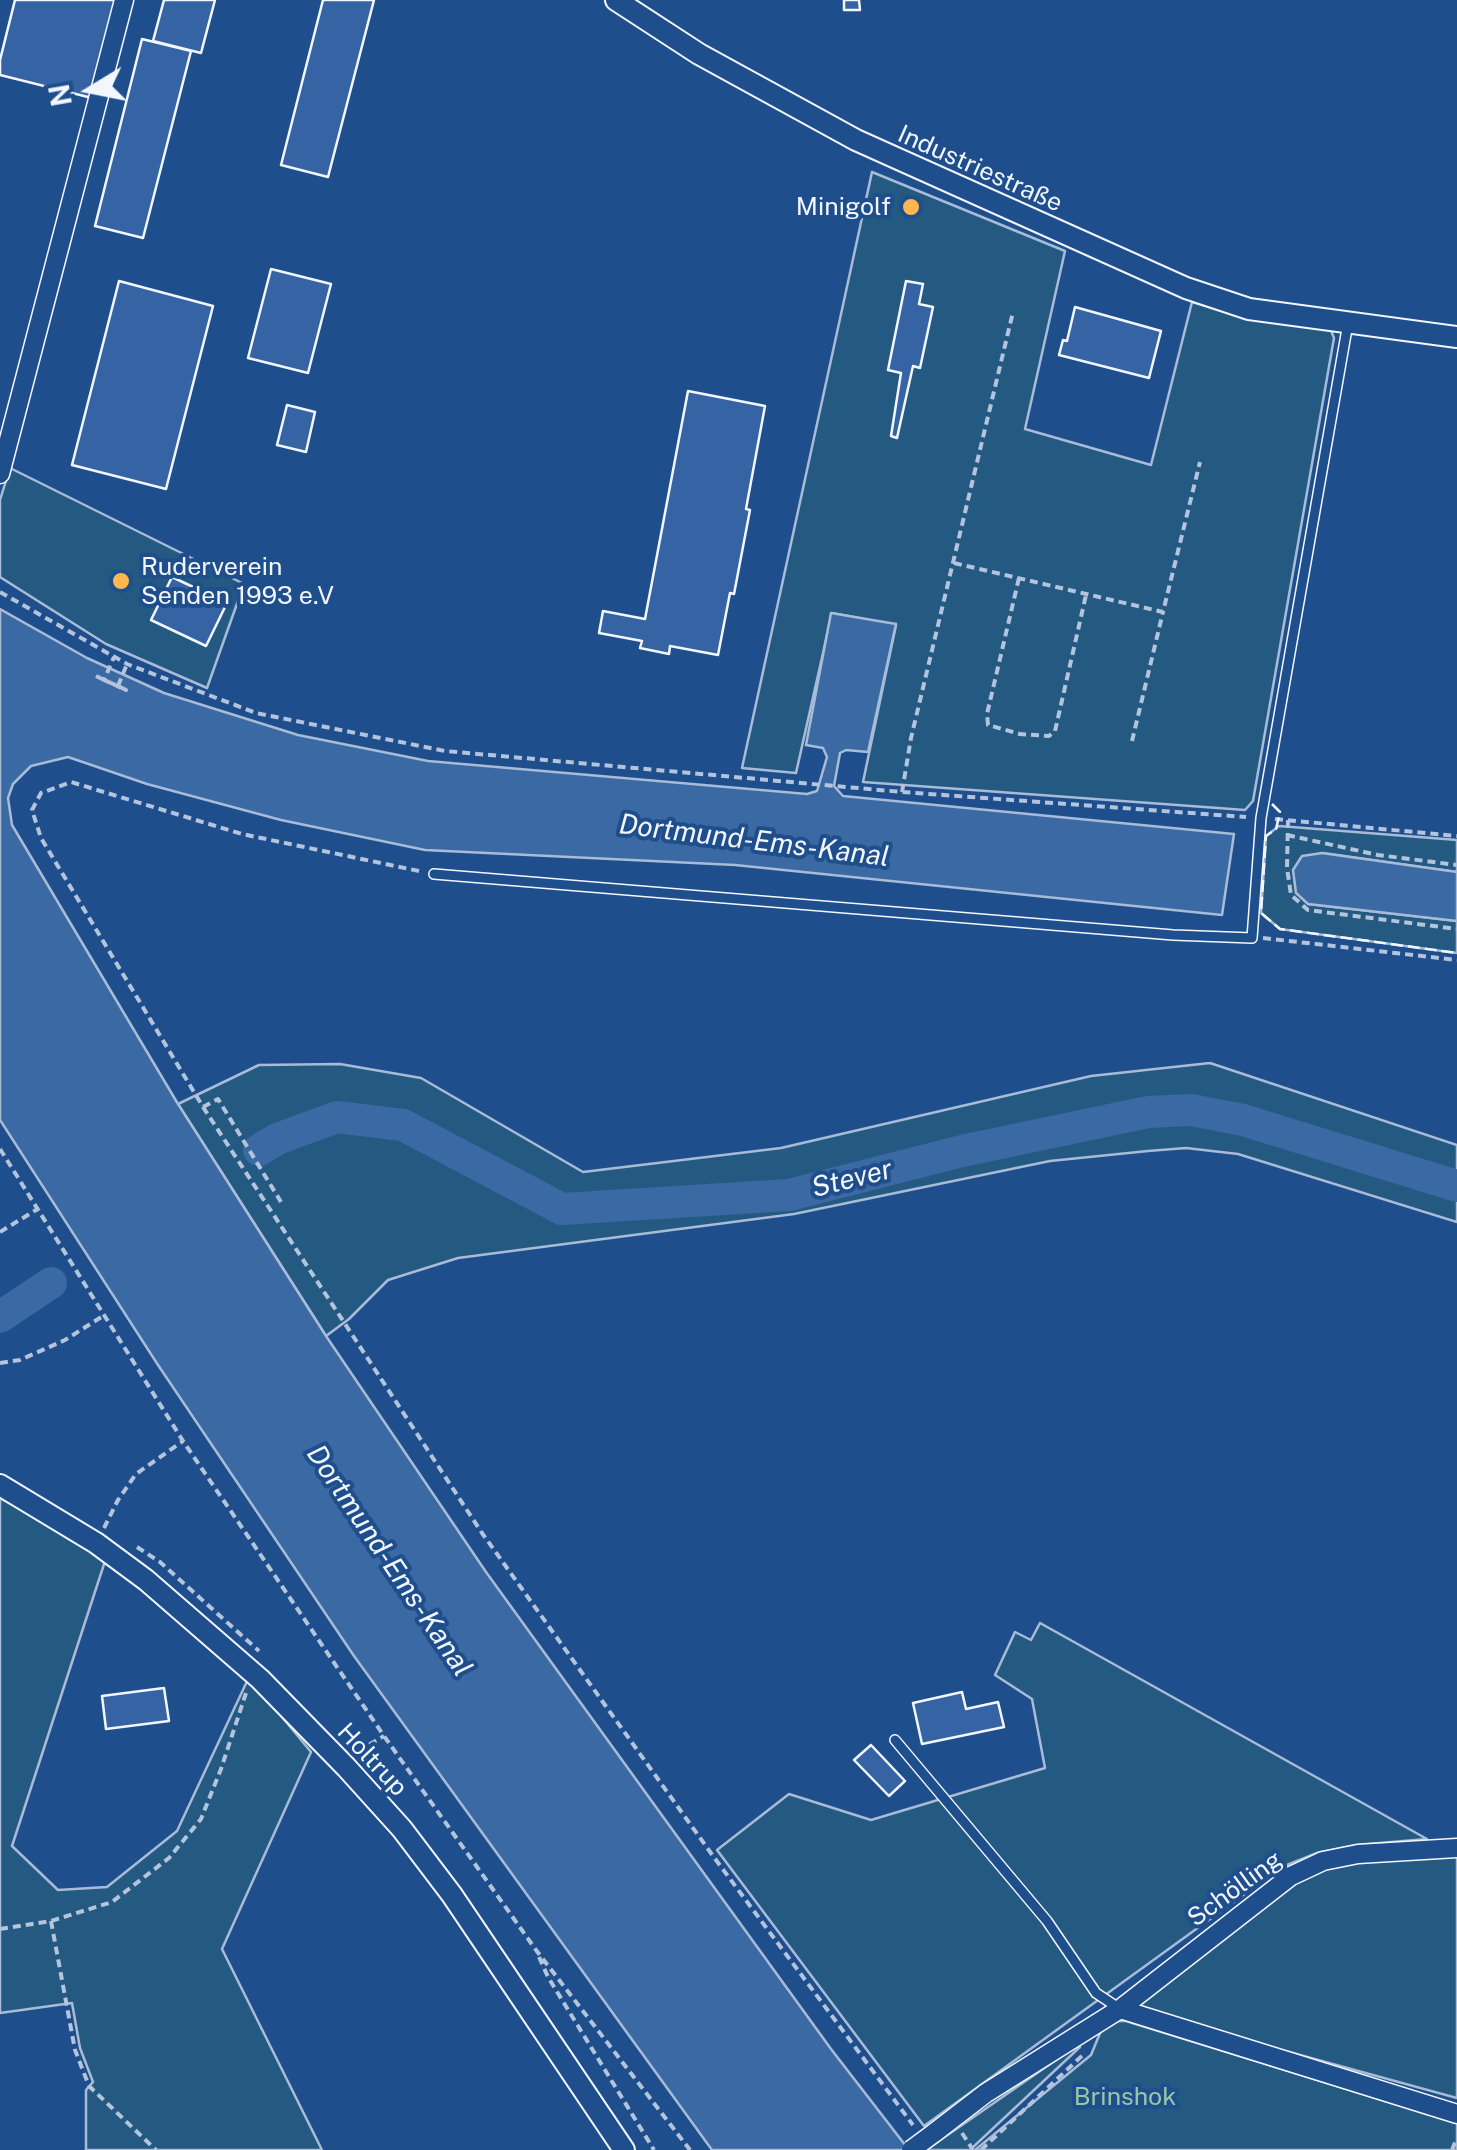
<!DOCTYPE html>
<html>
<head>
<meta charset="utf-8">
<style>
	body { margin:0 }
	#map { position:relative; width:1457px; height:2150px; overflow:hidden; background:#1f4e8c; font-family:"Public Sans",sans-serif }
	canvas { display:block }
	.north { position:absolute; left:40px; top:40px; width:100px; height:100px; -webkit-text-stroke:8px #1f4e8c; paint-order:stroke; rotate:260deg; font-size:28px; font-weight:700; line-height:40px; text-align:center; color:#f2f6ff }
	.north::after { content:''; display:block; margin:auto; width:35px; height:45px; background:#f2f6ff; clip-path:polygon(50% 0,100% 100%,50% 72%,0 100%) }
</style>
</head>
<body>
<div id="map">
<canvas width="1457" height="2150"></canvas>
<div class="north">N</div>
</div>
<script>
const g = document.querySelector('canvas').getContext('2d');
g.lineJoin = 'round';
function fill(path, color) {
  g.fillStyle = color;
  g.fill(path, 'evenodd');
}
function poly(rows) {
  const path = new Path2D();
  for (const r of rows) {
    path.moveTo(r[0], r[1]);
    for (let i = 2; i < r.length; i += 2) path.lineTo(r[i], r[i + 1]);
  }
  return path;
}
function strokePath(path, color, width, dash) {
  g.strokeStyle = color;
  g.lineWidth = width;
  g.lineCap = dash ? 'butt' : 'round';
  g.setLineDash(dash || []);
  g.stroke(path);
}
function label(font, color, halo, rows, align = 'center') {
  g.font = font + ' "Public Sans",sans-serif';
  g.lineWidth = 8;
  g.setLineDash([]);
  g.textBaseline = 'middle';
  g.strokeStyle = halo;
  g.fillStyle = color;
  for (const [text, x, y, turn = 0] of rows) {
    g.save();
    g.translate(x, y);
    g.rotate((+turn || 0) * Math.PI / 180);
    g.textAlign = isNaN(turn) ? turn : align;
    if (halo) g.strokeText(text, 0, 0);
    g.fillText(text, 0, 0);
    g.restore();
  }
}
const green = poly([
	[872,172,1065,251,1025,429,1151,465,1192,302,1243,317,1330,328,1334,338,1253,801,1245,810,863,782,896,625,832,613,796,773,742,768,872,172],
	[10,468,244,584,207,688,106,644,0,577,0,500,10,468],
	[1279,826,1457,840,1457,872,1322,853,1308,904,1457,921,1457,953,1280,929,1261,913,1266,836,1279,826],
	[1210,1063,1457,1145,1457,1222,1238,1154,1186,1148,1148,1151,1050,1161,794,1214,458,1258,388,1280,349,1319,326,1336,178,1104,259,1065,340,1064,421,1078,583,1172,781,1148,1091,1076,1210,1063],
	[0,1498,107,1555,12,1846,58,1890,107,1887,177,1831,249,1677,311,1752,222,1949,322,2150,86,2150,86,2090,93,2082,80,2048,72,2003,0,2013,0,1498],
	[1040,1623,1427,1839,1356,1845,1317,1853,1282,1867,924,2126,717,1850,789,1794,871,1820,1045,1768,1032,1699,995,1675,1015,1632,1031,1640,1040,1623],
	[1457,1853,1457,2098,1147,2013,1139,2005,1289,1882,1322,1868,1360,1860,1457,1853],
	[1105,2021,1126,2021,1457,2123,1457,2150,975,2150,1091,2055,1105,2021],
	[1079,2044,1080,2047,970,2150,926,2150,1079,2044]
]);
fill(green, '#245a82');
strokePath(green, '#a8bbd7', 2.5);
const water = poly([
	[0,609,87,658,164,693,298,735,428,761,807,794,817,791,827,757,823,748,806,745,831,613,896,624,868,752,846,750,840,753,834,786,843,796,1234,834,1222,915,735,865,425,850,281,820,147,784,68,757,31,766,13,784,8,798,12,825,178,1104,326,1336,486,1572,831,2049,909,2150,712,2150,354,1656,158,1365,0,1120,0,609],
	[1322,853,1457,872,1457,921,1308,904,1296,893,1293,870,1302,856,1322,853]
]);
fill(water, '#3b69a3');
strokePath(water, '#a8bbd7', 2.5);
strokePath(poly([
	[259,1150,277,1139,337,1117,403,1125,562,1209,789,1195,962,1151,1148,1112,1191,1110,1243,1120,1457,1186],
	[0,1317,51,1283]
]), '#3b69a3', 32);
const building = poly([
	[15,0,116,0,92,98,0,75,0,60,15,0],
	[164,0,215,0,201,53,153,41,164,0],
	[323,0,374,0,328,177,281,165,323,0],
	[844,0,859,0,860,10,844,10,844,0],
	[142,39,191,51,143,238,95,226,142,39],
	[271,269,331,284,308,373,248,358,271,269],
	[119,281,213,306,166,489,72,465,119,281],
	[906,281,923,284,919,304,933,307,920,368,913,366,897,438,891,436,901,373,888,370,906,281],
	[1075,307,1161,331,1149,378,1059,355,1063,340,1067,341,1075,307],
	[688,391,765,406,746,509,750,510,734,594,730,593,718,655,670,646,669,654,640,648,642,641,599,633,603,611,645,619,688,391],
	[287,405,315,412,306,452,277,445,287,405],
	[172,577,227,603,206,646,151,620,172,577],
	[164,1688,169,1721,106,1729,102,1696,164,1688],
	[962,1692,966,1709,998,1702,1004,1727,922,1744,913,1703,962,1692],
	[871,1745,905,1781,889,1796,854,1760,871,1745]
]);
fill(building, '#3563a3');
strokePath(building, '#f2f6ff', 2.5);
const service = poly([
	[434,874,1173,935,1252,938,1261,818,1348,323],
	[895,1740,1047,1921,1096,1993,1120,2009]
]);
const minor = poly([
	[0,474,124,0],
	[1120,2009,1457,2114],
	[934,2133,986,2093,1120,2009,1291,1876,1323,1861,1358,1854,1457,1848]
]);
const tertiary = poly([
	[616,0,699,54,856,140,1186,288,1249,309,1457,337],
	[0,1485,96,1543,146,1580,260,1679,346,1767,402,1829,452,1895,624,2150]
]);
strokePath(service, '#f2f6ff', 12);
strokePath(minor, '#f2f6ff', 21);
strokePath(tertiary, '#f2f6ff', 24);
strokePath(poly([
	[954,563,1163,612,1200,462],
	[1019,578,987,714,988,725,1020,734,1049,736,1055,731,1086,595],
	[0,592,127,664,256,713,445,751,902,792,1246,817],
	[96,676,104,680,118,686,126,690,104,680,114,657],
	[118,686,127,664],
	[1132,741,1163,612],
	[902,792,911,738,1013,312],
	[1275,819,1457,836],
	[1288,820,1287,868,1291,895,1308,910,1457,929],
	[1287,835,1378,855,1457,865],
	[419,871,242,834,71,782,41,793,32,810,41,838,203,1107,482,1533,713,1856,913,2125],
	[1263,938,1457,960],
	[203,1107,218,1099,281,1202],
	[0,1149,183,1441,384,1736,536,1950,690,2150],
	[0,1232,36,1210],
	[0,1363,20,1360,65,1340,103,1316],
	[104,1528,118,1500,136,1474,183,1441],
	[137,1547,160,1562,259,1651],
	[358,1751,384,1736],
	[51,1921,75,2050,89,2086,156,2150],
	[0,1929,51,1921,112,1902,169,1858,201,1819,221,1769,246,1693],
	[539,1957,548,1977,654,2150],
	[962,2133,973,2150],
	[981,2150,1085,2053],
	[1452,2150,1457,2138]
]), '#b3c4dc', 4, [8, 5]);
strokePath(service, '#1f4e8c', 9);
strokePath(minor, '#1f4e8c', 18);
strokePath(tertiary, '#1f4e8c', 20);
const minorBridge = poly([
	[911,2150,934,2133]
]);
strokePath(minorBridge, '#f2f6ff', 21, []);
strokePath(minorBridge, '#1f4e8c', 18);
strokePath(poly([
	[1272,804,1280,812,1276,829,1266,836,1261,913,1280,929,1457,953]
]), '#f2f6ff', 2.5, [12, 5]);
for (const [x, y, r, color] of [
	[911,207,10,"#ffb74d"],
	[121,581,10,"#ffb74d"]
]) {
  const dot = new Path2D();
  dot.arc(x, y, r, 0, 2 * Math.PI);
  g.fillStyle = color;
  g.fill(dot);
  strokePath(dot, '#1f4e8c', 4);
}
label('25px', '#f2f6ff', '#1f4e8c', [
	["Industriestraße",980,169,24],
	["Holtrup",372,1760,47],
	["Schölling",1235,1889,-36]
]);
label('25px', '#f2f6ff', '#1f4e8c', [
	["Minigolf",891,207],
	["Ruderverein",141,567,"left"],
	["Senden 1993 e.V",141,596,"left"]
], 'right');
label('25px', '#97c8a6', '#1f4e8c', [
	["Brinshok",1125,2097]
]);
label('italic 28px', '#f2f6ff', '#1f4e8c', [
	["Dortmund-Ems-Kanal",754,841,7],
	["Stever",852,1179,-14],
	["Dortmund-Ems-Kanal",389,1561,56]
]);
</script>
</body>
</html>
